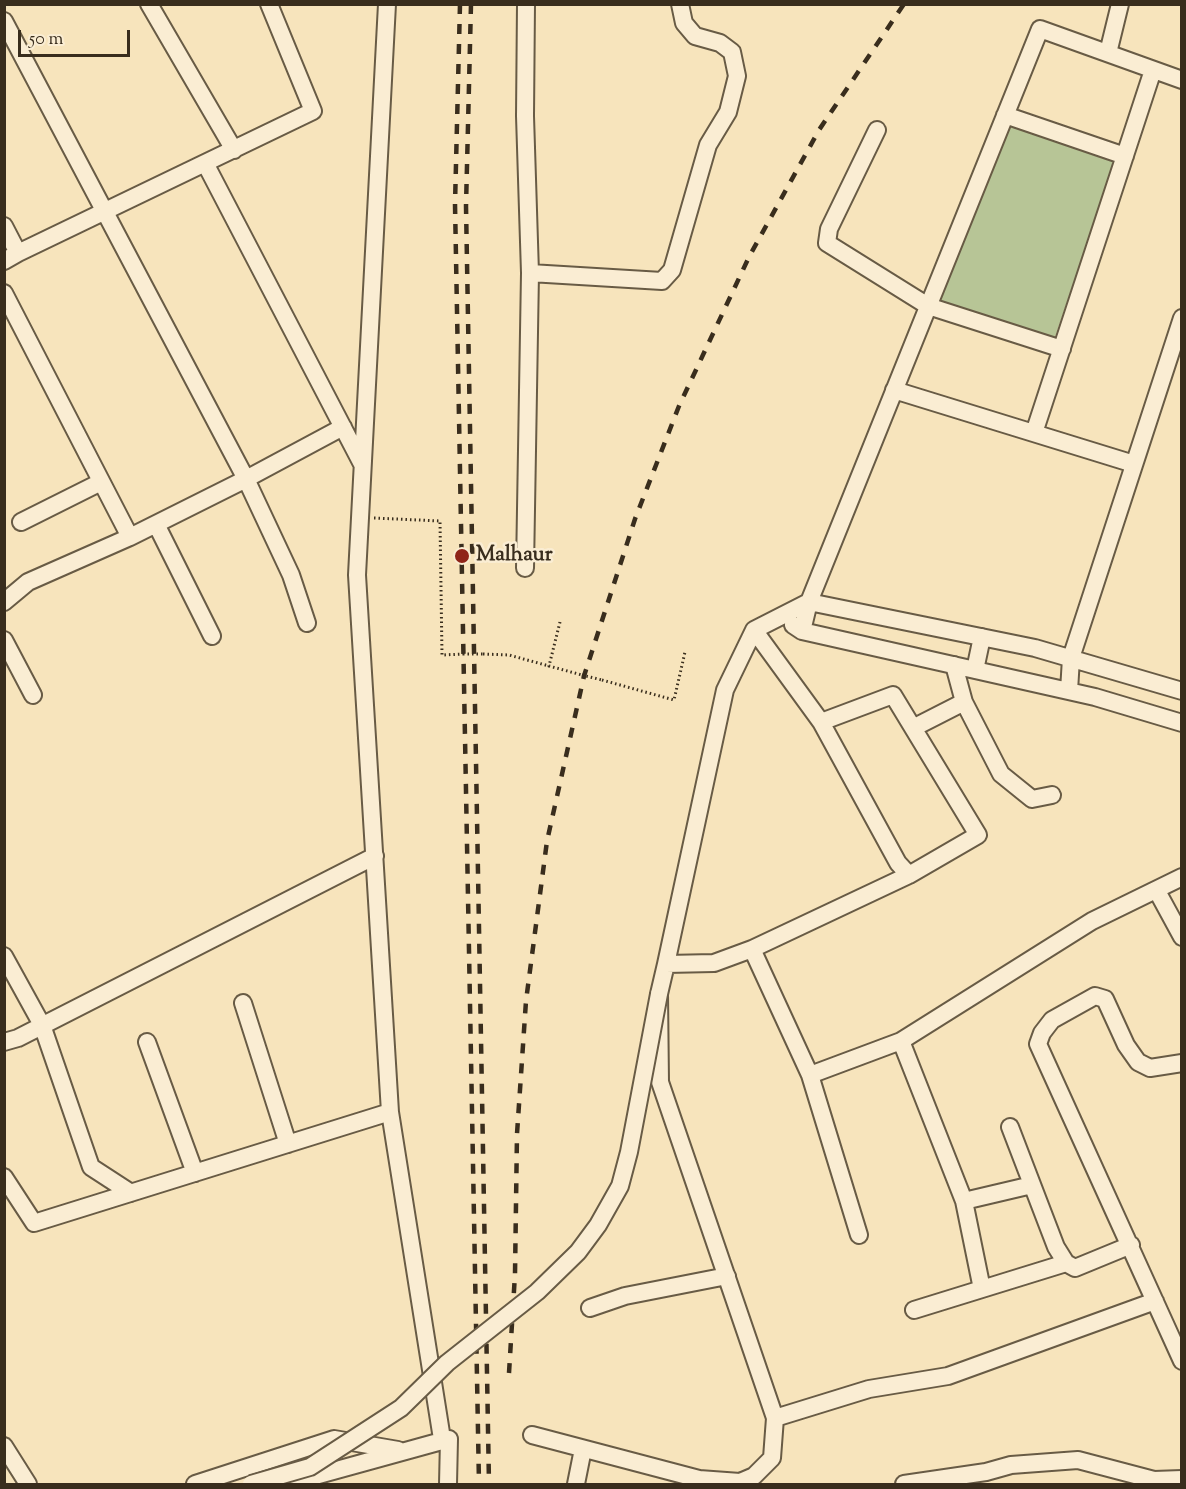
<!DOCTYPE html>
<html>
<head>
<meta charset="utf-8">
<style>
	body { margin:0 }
	#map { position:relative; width:1186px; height:1489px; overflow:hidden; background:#f7e4bc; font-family:"Sorts Mill Goudy",serif }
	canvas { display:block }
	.frame { position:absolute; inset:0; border:6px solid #392d1d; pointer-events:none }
	.scale { position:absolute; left:18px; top:30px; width:112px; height:27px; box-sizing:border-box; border:3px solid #392d1d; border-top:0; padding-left:8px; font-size:18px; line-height:21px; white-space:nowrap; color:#392d1d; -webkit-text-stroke:4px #faedd3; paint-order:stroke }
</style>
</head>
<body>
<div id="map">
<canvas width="1186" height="1489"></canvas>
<div class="frame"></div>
<div class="scale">50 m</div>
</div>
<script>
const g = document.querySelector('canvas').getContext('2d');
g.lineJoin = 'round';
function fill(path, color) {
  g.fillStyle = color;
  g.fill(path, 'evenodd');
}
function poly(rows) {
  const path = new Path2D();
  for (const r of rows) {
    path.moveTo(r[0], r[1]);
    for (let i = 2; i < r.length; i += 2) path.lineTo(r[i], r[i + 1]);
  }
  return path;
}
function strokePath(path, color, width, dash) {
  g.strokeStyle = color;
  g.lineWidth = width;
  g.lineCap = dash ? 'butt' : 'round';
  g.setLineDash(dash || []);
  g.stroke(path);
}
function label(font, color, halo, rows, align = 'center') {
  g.font = font + ' "Sorts Mill Goudy",serif';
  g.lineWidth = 5;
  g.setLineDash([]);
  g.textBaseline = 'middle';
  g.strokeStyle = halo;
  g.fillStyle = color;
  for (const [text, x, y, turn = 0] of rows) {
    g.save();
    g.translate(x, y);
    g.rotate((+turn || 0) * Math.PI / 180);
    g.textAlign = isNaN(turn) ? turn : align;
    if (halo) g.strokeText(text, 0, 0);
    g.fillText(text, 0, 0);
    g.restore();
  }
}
fill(poly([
	[1010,123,1115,161,1054,340,937,302]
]), '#b7c596');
const minor = poly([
	[149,4,234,150],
	[387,4,357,575,390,1112,442,1439],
	[4,21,246,479,343,427],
	[1108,53,1120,4],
	[1005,115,1125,156],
	[877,130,829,229,827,243,928,306,1062,349],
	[205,163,362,464],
	[4,226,18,253,4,261],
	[18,253,313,111,269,4],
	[530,273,662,281,672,270,708,145,728,112,737,76,732,52,720,43,695,36,684,23,680,4],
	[4,293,130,537,246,479,291,575,307,623],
	[894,390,1134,464],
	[1034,433,1153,70],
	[21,522,101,482],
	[156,524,212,636],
	[525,568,530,273,525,116,526,4],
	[4,602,28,582,130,537],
	[793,625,802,631,1095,697,1182,723],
	[754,630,821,722,898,863,909,875],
	[802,631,809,602,1040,29,1182,80],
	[4,640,33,695],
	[954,665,964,702,1001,774,1032,799,1052,795],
	[975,670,982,637],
	[1069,691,1071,658,1182,318],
	[913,728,964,702],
	[1157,891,1182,937],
	[752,949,810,1075,859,1235],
	[4,956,42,1025,91,1167,131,1193],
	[666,964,714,963,752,949,909,875,978,835,893,695,821,722],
	[243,1003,288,1144],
	[901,1041,964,1201,982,1289],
	[4,1042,18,1038,375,856],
	[147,1042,195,1173],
	[1182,1063,1150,1068,1138,1062,1126,1045,1105,999,1095,996,1052,1020,1042,1033,1038,1044,1182,1361],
	[810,1075,901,1041,1092,921,1182,877],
	[1010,1127,1056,1247,1066,1263,1075,1268,1131,1245],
	[4,1177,34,1223,390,1112],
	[964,1201,1032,1185],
	[590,1308,625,1296,727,1276],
	[914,1310,1066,1263],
	[775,1418,869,1389,948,1376,1155,1301],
	[532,1435,699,1479,740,1482,754,1476,772,1458,775,1418,660,1082,659,994,666,964,725,690,754,630,809,602,1035,648,1182,691],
	[4,1446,28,1484],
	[195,1484,334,1439,398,1450],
	[286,1484,449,1439,448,1484],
	[576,1484,583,1449],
	[904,1484,986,1472,1011,1465,1078,1460,1154,1480,1182,1479]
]);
strokePath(minor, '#685b45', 20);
strokePath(poly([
	[374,518,440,521,442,655,463,654],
	[560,622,549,666,582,675],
	[483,654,509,655,549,666],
	[602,680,674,700,685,652]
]), '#392d1d', 3, [1.5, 3]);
strokePath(minor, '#faedd3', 16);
strokePath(poly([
	[460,4,455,204,479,1484],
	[471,4,466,206,489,1484],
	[509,1373,515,1274,517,1134,526,1001,547,841,584,676,635,519,679,406,749,257,819,130,904,4]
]), '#392d1d', 4.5, [10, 10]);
const minorBridge = poly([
	[251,1484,310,1467,401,1408,447,1363,537,1292,578,1252,598,1225,620,1186,629,1152,659,994]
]);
strokePath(minorBridge, '#685b45', 20, []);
strokePath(poly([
	[463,654,483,654],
	[582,675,602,680]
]), '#392d1d', 3, [1.5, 3]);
strokePath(minorBridge, '#faedd3', 16);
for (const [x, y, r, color] of [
	[462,556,8,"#8f2418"]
]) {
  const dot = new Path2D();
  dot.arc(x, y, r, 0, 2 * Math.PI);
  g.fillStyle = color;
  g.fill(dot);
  strokePath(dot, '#faedd3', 2);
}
label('bold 21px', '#392d1d', '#faedd3', [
	["Malhaur",476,556]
], 'left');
</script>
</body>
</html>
